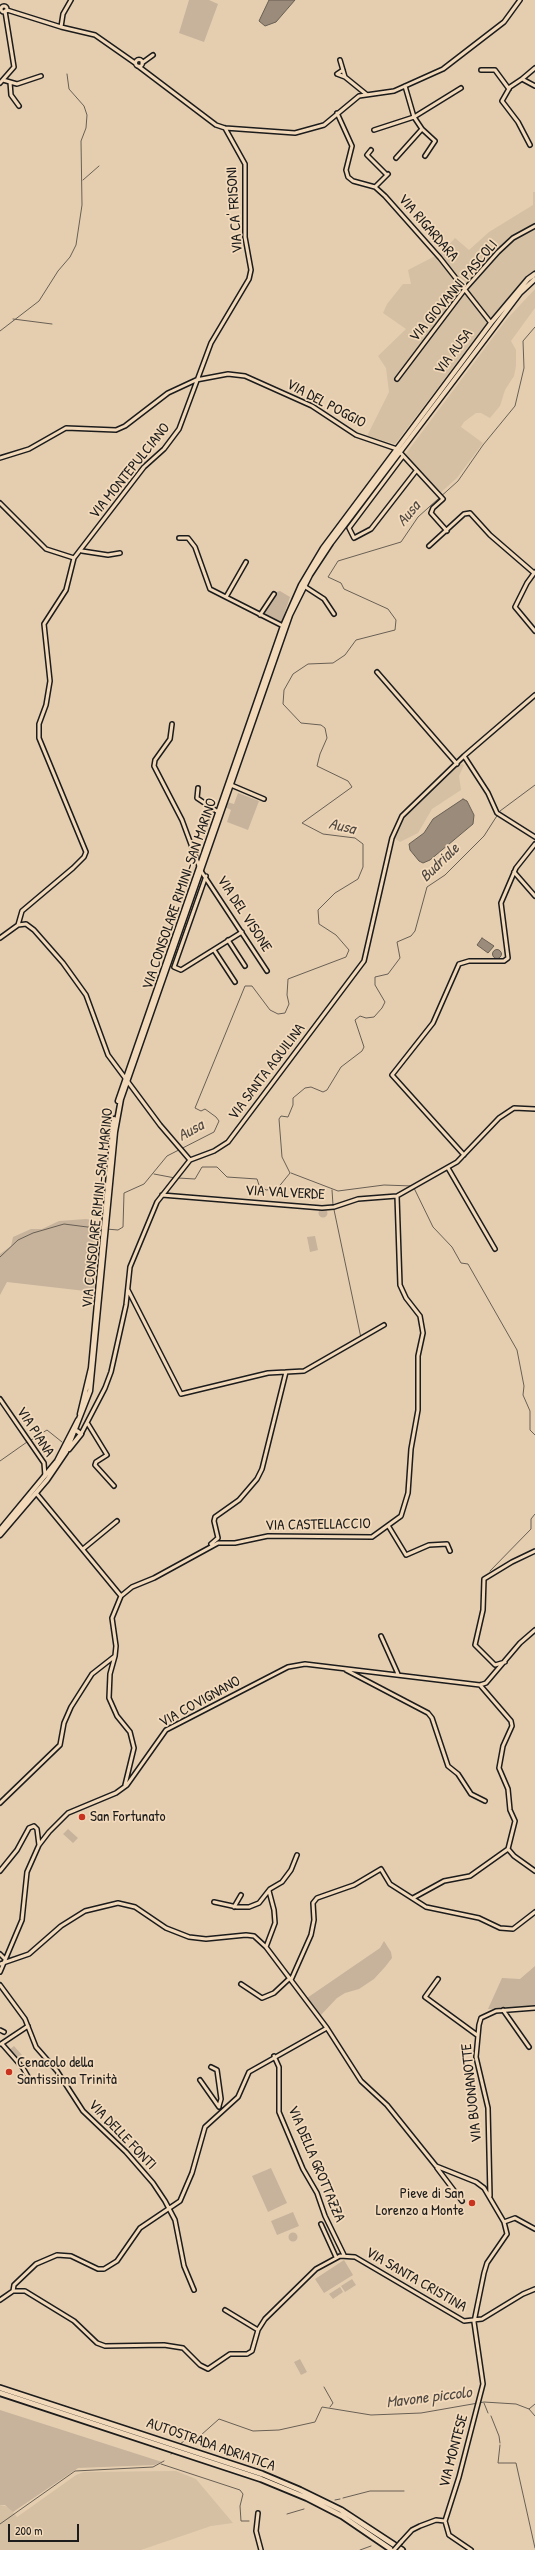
<!DOCTYPE html>
<html>
<head>
<meta charset="utf-8">
<style>
	body { margin:0 }
	#map { position:relative; width:535px; height:2550px; overflow:hidden; background:#e5ceb0; font-family:"Patrick Hand",sans-serif }
	canvas { display:block }
	.scale { position:absolute; left:8px; top:2524px; width:71px; height:18px; box-sizing:border-box; border:2px solid #1c1c1c; border-top:0; padding-left:5px; font-size:12px; line-height:14px; white-space:nowrap; color:#1c1c1c; -webkit-text-stroke:3px #f2d9ba; paint-order:stroke }
</style>
</head>
<body>
<div id="map">
<canvas width="535" height="2550"></canvas>
<div class="scale">200 m</div>
</div>
<script>
const g = document.querySelector('canvas').getContext('2d');
g.lineJoin = 'round';
function fill(path, color) {
  g.fillStyle = color;
  g.fill(path, 'evenodd');
}
function poly(rows) {
  const path = new Path2D();
  for (const r of rows) {
    if (r.length === 3) {
      path.moveTo(r[0] + r[2], r[1]);
      path.arc(r[0], r[1], r[2], 0, 2 * Math.PI);
      continue;
    }
    path.moveTo(r[0], r[1]);
    for (let i = 2; i < r.length; i += 2) path.lineTo(r[i], r[i + 1]);
  }
  return path;
}
function strokePath(path, color, width, dash) {
  g.strokeStyle = color;
  g.lineWidth = width;
  g.lineCap = dash ? 'butt' : 'round';
  g.setLineDash(dash || []);
  g.stroke(path);
}
function label(font, color, halo, rows, align = 'center') {
  g.font = font + ' "Patrick Hand",sans-serif';
  g.lineWidth = 3.5;
  g.setLineDash([]);
  g.textBaseline = 'middle';
  g.strokeStyle = halo;
  g.fillStyle = color;
  for (const [text, x, y, turn = 0] of rows) {
    g.save();
    g.translate(x, y);
    g.rotate((+turn || 0) * Math.PI / 180);
    g.textAlign = isNaN(turn) ? turn : align;
    if (halo) g.strokeText(text, 0, 0);
    g.fillText(text, 0, 0);
    g.restore();
  }
}
fill(poly([
	[533,192,535,192,535,272,494,314,395,444,367,436,389,392,386,368,378,356,406,329,383,313,387,304,403,284,411,284,408,270,441,253,455,238,469,250,489,232,533,205],
	[535,289,535,308,511,341,516,350,516,366,514,376,505,390,500,406,490,418,481,413,476,413,464,422,461,427,483,443,457,478,439,494,404,456,506,320],
	[460,763,464,765,459,776,461,790,432,809,418,833,400,842,394,838,399,824,408,811],
	[176,2471,196,2479,233,2523,211,2526,141,2550,0,2550,0,2505,9,2507,17,2517,76,2475,84,2472]
]), '#d5c0a4');
fill(poly([
	[189,0,209,0,218,4,204,42,179,33],
	[280,591,290,597,281,624,261,614,276,592],
	[238,793,259,801,248,830,227,822,231,810,225,807,227,802,234,804],
	[323,1213,4.5],
	[86,1219,99,1221,94,1292,7,1282,0,1295,0,1254,11,1246,13,1237,31,1229,42,1229,59,1221],
	[315,1236,318,1250,310,1252,307,1237],
	[68,1829,78,1838,73,1843,63,1834],
	[384,1941,391,1952,392,1958,385,1967,374,1979,359,1989,345,1993,337,1998,320,2016,307,1998,380,1948],
	[535,1966,535,2008,488,2009,502,1978,520,1979],
	[14,2046,22,2055,17,2059,9,2050],
	[271,2168,287,2203,268,2212,252,2176],
	[293,2212,299,2226,277,2235,271,2221],
	[293,2237,4.5],
	[344,2260,353,2275,324,2293,315,2279],
	[352,2279,356,2285,345,2292,341,2286],
	[340,2287,343,2292,333,2299,329,2294],
	[300,2359,307,2372,301,2375,294,2362],
	[0,2410,162,2462,154,2465,78,2468,13,2512,5,2505,0,2505]
]), '#c7b39b');
const water = poly([
	[269,0,295,0,276,22,265,26,259,21,269,0],
	[463,799,467,801,474,815,473,824,430,860,423,863,419,861,410,850,409,844,424,833,433,819,463,799],
	[482,938,494,946,488,953,477,945,482,938],
	[497,954,4.5]
]);
fill(water, '#9b8b7a');
strokePath(water, '#685f54', 1);
strokePath(poly([
	[83,180,99,166],
	[13,319,52,324],
	[0,331,39,301,58,271,70,257,76,245,82,205,81,141,86,128,87,115,84,106,69,89,67,74],
	[291,1173,338,1191,384,1185,412,1186],
	[154,1174,175,1178],
	[178,1178,195,1179,202,1167,217,1167,227,1177,257,1179,259,1185,266,1190,277,1189,290,1173,282,1157,279,1119,281,1116,288,1117,293,1105,293,1098,305,1088,311,1087,323,1092,327,1090,341,1067,362,1051,364,1047,355,1020,360,1016,366,1018,374,1017,382,1008,385,1002,375,985,375,977,388,974,400,958,397,942,411,936,415,931,427,887,445,875,484,836,500,811,535,785],
	[414,1188,433,1227,452,1247,461,1263,468,1264,517,1350,524,1386,523,1395,530,1411,530,1430,535,1435],
	[332,1190,333,1205,361,1338],
	[106,1229,118,1230,123,1227,124,1193,144,1184,167,1156,214,1132,219,1121,216,1117,205,1109,201,1111,195,1108,245,986,252,986,270,1010,278,1014,285,1013,289,1004,287,995,288,979,346,957,349,950,336,935,319,924,318,910,335,893,358,879,363,867,363,844,355,838,323,834,302,823,352,787,348,781,317,766,320,754,327,738,325,728,321,725,301,723,283,704,284,690,293,674,308,664,333,663,345,655,356,640,395,630,396,620,388,609,344,589,341,583,328,577,338,561,401,542,418,517,458,481,483,445,515,406,524,368,523,341,535,327],
	[0,1257,18,1240,33,1233,64,1224,103,1229],
	[31,1440,47,1430,62,1442],
	[0,1461,27,1442],
	[490,1571,531,1529,531,1519,535,1514],
	[324,2387,333,2403,330,2407],
	[484,2403,488,2413],
	[529,2409,535,2416],
	[491,2416,499,2436,500,2443],
	[180,2444,187,2439,201,2435,219,2419,253,2431,279,2430,315,2422,322,2407,371,2415,421,2413,484,2402,516,2404,529,2409,535,2404],
	[500,2445,498,2463,516,2463,535,2548],
	[171,2454,173,2453],
	[161,2464,240,2490,243,2494,240,2506,241,2521,249,2521],
	[343,2498,370,2491,404,2491],
	[335,2500,340,2499],
	[287,2514,304,2509],
	[0,2524,75,2471,153,2467,164,2461],
	[360,2550,371,2546]
]), '#685f54', 1);
const minor = poly([
	[4,9,3],
	[7,10,61,27,95,35,135,63],
	[61,27,63,14,71,0],
	[139,63,3.5],
	[340,60,345,77,366,94],
	[142,63,153,55],
	[138,66,216,125,225,128,295,133,324,125,359,96,394,91,443,69,504,22,520,0],
	[535,68,522,79,535,86],
	[343,70,337,74,345,77],
	[481,70,495,70,509,89],
	[522,79,510,87,502,101,518,122,530,145],
	[3,80,17,84,41,76],
	[10,82,11,95,19,106],
	[0,83,14,67,5,11],
	[405,86,414,117,422,129,435,141,425,156],
	[337,113,352,146,346,170,348,177,353,181,375,187,385,196,440,258,491,323],
	[374,130,414,117,461,88],
	[371,150,367,155,387,175],
	[396,158,422,129],
	[375,187,388,174],
	[397,379,465,289,498,252,513,238,535,226],
	[403,456,349,528,354,538,371,529,416,471],
	[0,458,29,449,66,428,116,430,125,426,168,393,196,380,228,374,245,376,312,406,356,435,397,449,443,499,433,508,431,513,447,531],
	[0,503,46,549,74,558],
	[179,538,188,538,195,547,210,589,283,626],
	[429,546,464,514,470,513,490,535,534,573],
	[82,551,108,555,120,553],
	[535,572,527,583,515,607,535,631],
	[304,586,324,599,334,614],
	[226,597,246,562],
	[260,615,274,594],
	[377,672,457,764],
	[172,724,170,739,155,760,154,766,182,820,199,866],
	[464,756,488,793,497,813,535,837],
	[231,785,264,799],
	[198,788,197,798,218,812],
	[201,871,267,971],
	[514,872,535,896],
	[206,876,174,967,181,970,242,932],
	[18,925,22,911,73,868,84,857,86,852,39,738,39,724,46,705,50,681,44,624,66,590,74,558,144,467,164,449,179,429,211,343,249,279,251,270,245,237,245,164,225,128],
	[0,938,18,925,26,924,34,930,63,963,86,995,108,1055,160,1125,190,1160],
	[228,940,245,966],
	[214,950,235,982],
	[464,1155,392,1075,433,1023,459,964,469,961,504,961,508,958,501,903,516,868,535,844],
	[448,1168,495,1249],
	[162,1195,322,1208,334,1207,358,1199,397,1196,457,1162,499,1118,514,1108,535,1109],
	[128,1290,181,1394,268,1373,304,1371,384,1325],
	[0,1399,44,1463,45,1476],
	[88,1424,107,1455,96,1462,95,1465,114,1486],
	[81,1434,105,1388,111,1372,126,1305,130,1267,157,1202,190,1160,214,1151,228,1142,364,961,392,838,402,816,464,756,535,695],
	[36,1493,121,1596],
	[389,1527,406,1555,429,1545,447,1544,450,1551],
	[211,1544,218,1538,214,1521,215,1517,239,1500,257,1479,262,1469,286,1372],
	[83,1549,117,1521],
	[381,1636,398,1674],
	[115,1656,110,1674,109,1698,117,1716,130,1732,134,1748,125,1785],
	[505,1662,495,1665,475,1645,483,1610,484,1579,512,1562,535,1551],
	[346,1670,428,1713,432,1718,448,1766,458,1774,471,1794,485,1801],
	[0,1803,60,1745,64,1723,71,1707,92,1674,115,1656,116,1646,112,1618,121,1596,132,1587,154,1578,218,1543,235,1543,268,1536,372,1537,401,1516,408,1493,411,1449,418,1410,418,1356,423,1333,420,1316,406,1298,400,1285,397,1196],
	[508,1849,514,1856,535,1871],
	[0,1871,17,1850,29,1828,34,1826,37,1829,39,1845],
	[413,1898,444,1881,470,1876,508,1849,515,1821,510,1810,508,1789,499,1768,503,1746,512,1726,511,1721,480,1685],
	[214,1902,237,1907,249,1907,259,1903,270,1889,282,1882,291,1870,297,1855],
	[234,1907,241,1895],
	[266,1947,275,1923,274,1910,269,1891],
	[0,1954,4,1958],
	[0,1964,29,1954,61,1926,85,1911,118,1903,135,1907,166,1928,189,1937,206,1939,246,1935,254,1936,266,1947,327,2028,361,2081,387,2105,436,2166,476,2182,484,2188,504,2222,507,2234,487,2263,484,2273,474,2322,483,2384,459,2477,445,2521,449,2535,471,2550],
	[0,1972,22,1920,27,1872,39,1845,49,1832,68,1813,116,1793,127,1785,166,1730,288,1667,305,1664,480,1685,486,1683,520,1643,535,1630],
	[438,1979,425,1997,477,2035],
	[291,1980,311,1935,314,1920,313,1903,317,1898,354,1885,381,1869,390,1884,426,1907,479,1918,500,1928,513,1929,535,1912],
	[241,1984,262,1998,274,1993,290,1978],
	[0,1985,25,2019,36,2047,57,2071,83,2111,126,2152,153,2183,165,2201,175,2220,184,2266,194,2290],
	[503,2010,529,2047],
	[0,2030,4,2032],
	[1,2044,28,2026],
	[2,2044,23,2068,31,2082],
	[274,2056,279,2067,279,2112,303,2169,317,2193,325,2216,344,2255],
	[211,2067,217,2070,221,2099,219,2106],
	[200,2080,219,2107],
	[437,2168,462,2201],
	[490,2196,488,2108,476,2057,479,2025,481,2018,496,2011,535,2008],
	[504,2222,515,2218,535,2229],
	[321,2224,336,2257],
	[13,2291,14,2285,36,2264,57,2255,71,2256,98,2269,104,2269,117,2261,140,2228,180,2201,192,2173,205,2127,238,2097,249,2072,327,2028],
	[0,2300,13,2291,25,2291,74,2321,97,2343,105,2346,164,2345,183,2348,200,2365,208,2369,230,2354,247,2354,252,2351,258,2330,265,2319,316,2269,340,2256,355,2257,464,2321,482,2319,523,2294,535,2289],
	[225,2310,258,2330],
	[258,2513,256,2531,261,2550],
	[401,2542,412,2530,420,2526,436,2520,445,2521]
]);
const major = poly([
	[118,1101,283,626,301,585,323,548,491,323,528,279,535,274],
	[80,1414,91,1368,114,1119],
	[69,1449,81,1434,77,1431],
	[0,1530,57,1461,78,1420],
	[0,1535,47,1480,66,1452,90,1391,115,1132,121,1099,290,615,310,575,331,543,520,293,535,279]
]);
const highway = poly([
	[0,2388,262,2474,300,2490,341,2510,402,2550],
	[0,2393,261,2479,307,2498,342,2516,392,2550]
]);
strokePath(minor, '#1c1c1c', 6);
strokePath(major, '#1c1c1c', 7);
strokePath(highway, '#1c1c1c', 8);
strokePath(minor, '#f2d9ba', 3);
strokePath(major, '#f2d9ba', 4);
strokePath(highway, '#f2d9ba', 4.5);
const minorBridge = poly([
	[394,2550,401,2542]
]);
strokePath(minorBridge, '#1c1c1c', 6, []);
strokePath(minorBridge, '#f2d9ba', 3);
for (const [x, y, r, color] of [
	[82,1817,4,"#c8321e"],
	[9,2072,4,"#c8321e"],
	[472,2203,4,"#c8321e"]
]) {
  const dot = new Path2D();
  dot.arc(x, y, r, 0, 2 * Math.PI);
  g.fillStyle = color;
  g.fill(dot);
  strokePath(dot, '#f2d9ba', 1.5);
}
label('15px', '#1c1c1c', '#f2d9ba', [
	["VIA CA' FRISONI",235,210,-94],
	["VIA RIGARDARA",428,228,49],
	["VIA GIOVANNI PASCOLI",454,291,-50],
	["VIA AUSA",454,352,-53],
	["VIA DEL POGGIO",326,404,28],
	["VIA MONTEPULCIANO",130,471,-51],
	["VIA CONSOLARE RIMINI-SAN MARINO",180,894,-71],
	["VIA DEL VISONE",244,914,57],
	["VIA SANTA AQUILINA",267,1072,-53],
	["VIA VALVERDE",285,1193,3],
	["VIA CONSOLARE RIMINI-SAN MARINO",98,1208,-84],
	["VIA PIANA",35,1432,57],
	["VIA CASTELLACCIO",318,1525,-1],
	["VIA COVIGNANO",200,1702,-29],
	["VIA BUONANOTTE",472,2093,-96],
	["VIA DELLE FONTI",122,2135,46],
	["VIA DELLA GROTTAZZA",316,2164,67],
	["VIA SANTA CRISTINA",416,2280,30],
	["AUTOSTRADA ADRIATICA",211,2445,19],
	["VIA MONTESE",454,2451,-75]
]);
label('15px', '#1c1c1c', '#f2d9ba', [
	["San Fortunato",90,1817],
	["Cenacolo della",17,2063],
	["Santissima Trinità",17,2080],
	["Pieve di San",464,2194,"right"],
	["Lorenzo a Monte",464,2211,"right"]
], 'left');
label('italic 16px', '#4f4842', '#f2d9ba', [
	["Ausa",409,514,-50],
	["Ausa",342,827,13],
	["Budriale",440,863,-44],
	["Ausa",191,1131,-29],
	["Mavone piccolo",429,2398,-7]
]);
</script>
</body>
</html>
